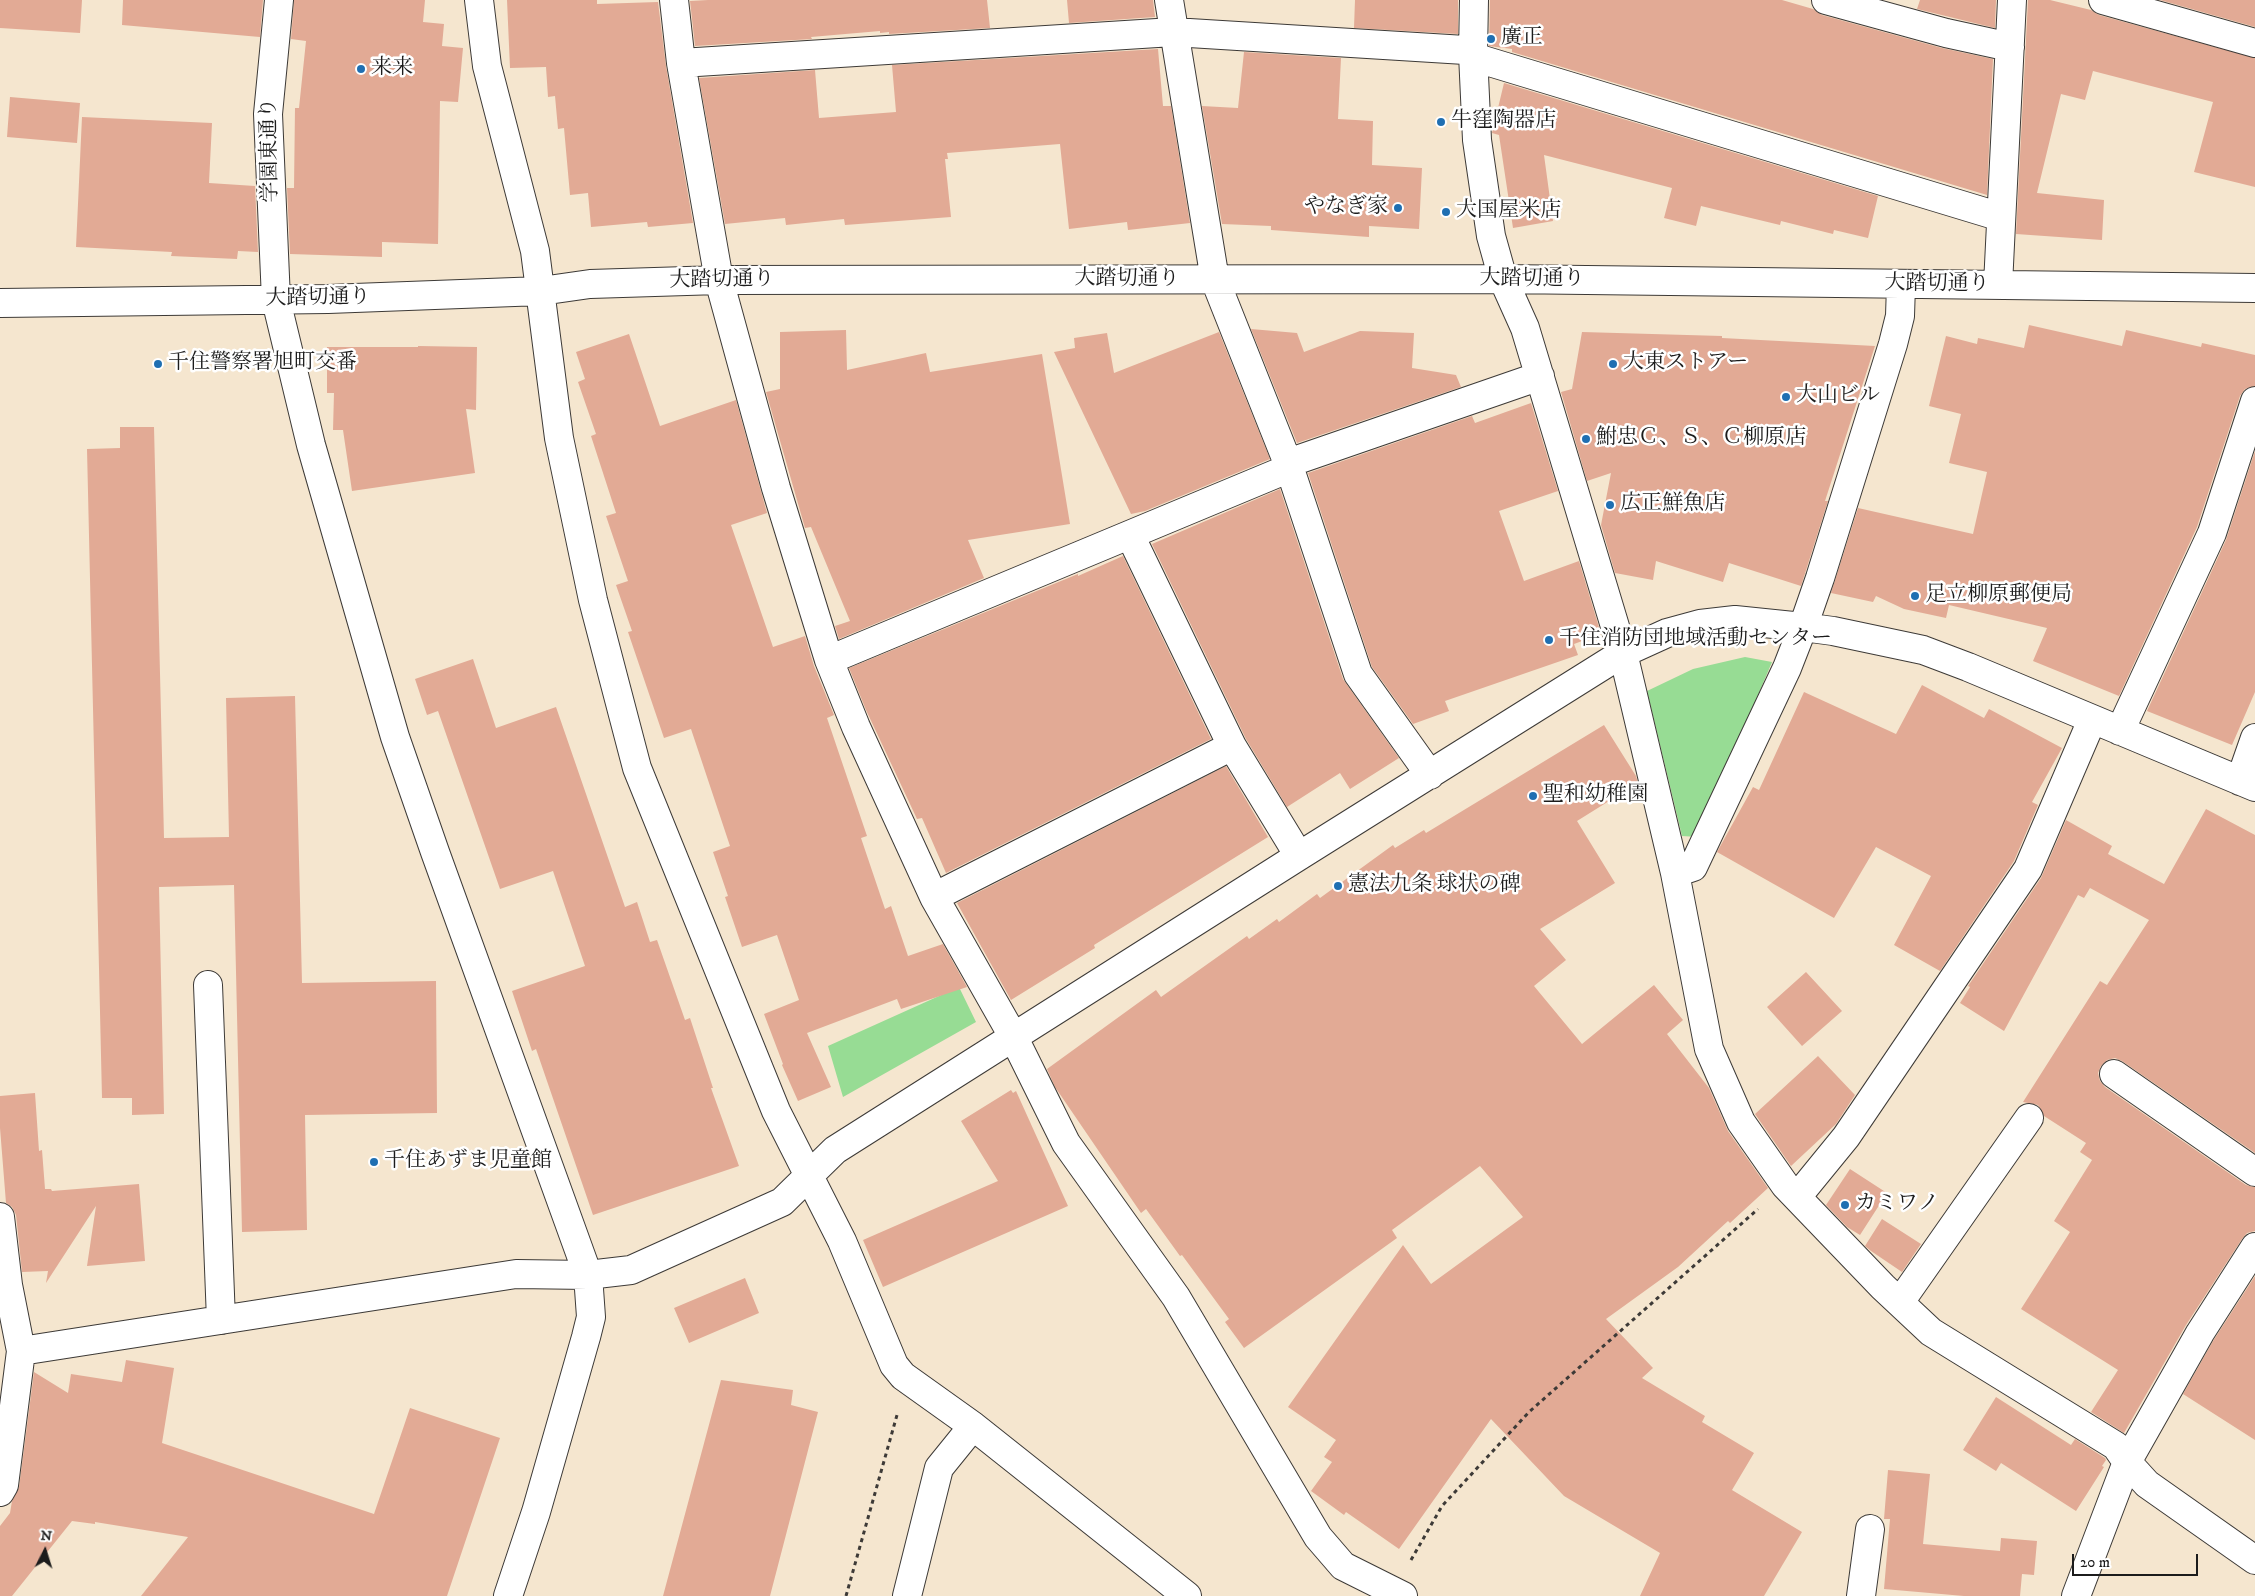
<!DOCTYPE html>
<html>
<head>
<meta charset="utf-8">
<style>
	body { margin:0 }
	#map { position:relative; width:2255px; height:1596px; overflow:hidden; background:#f5e6cf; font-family:"IM FELL DW Pica",serif }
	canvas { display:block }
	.north { position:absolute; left:20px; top:1526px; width:50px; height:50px; -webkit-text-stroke:4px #fff; paint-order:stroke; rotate:5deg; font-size:14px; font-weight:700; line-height:20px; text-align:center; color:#1c1c1c }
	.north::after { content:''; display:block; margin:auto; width:18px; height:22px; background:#1c1c1c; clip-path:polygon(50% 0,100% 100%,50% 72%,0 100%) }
	.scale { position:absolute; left:2072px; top:1554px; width:126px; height:22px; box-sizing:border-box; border:2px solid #1c1c1c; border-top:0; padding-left:6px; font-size:15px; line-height:18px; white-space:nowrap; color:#1c1c1c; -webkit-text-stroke:4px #fff; paint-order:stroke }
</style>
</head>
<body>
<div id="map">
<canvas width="2255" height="1596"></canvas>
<div class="north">N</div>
<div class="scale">20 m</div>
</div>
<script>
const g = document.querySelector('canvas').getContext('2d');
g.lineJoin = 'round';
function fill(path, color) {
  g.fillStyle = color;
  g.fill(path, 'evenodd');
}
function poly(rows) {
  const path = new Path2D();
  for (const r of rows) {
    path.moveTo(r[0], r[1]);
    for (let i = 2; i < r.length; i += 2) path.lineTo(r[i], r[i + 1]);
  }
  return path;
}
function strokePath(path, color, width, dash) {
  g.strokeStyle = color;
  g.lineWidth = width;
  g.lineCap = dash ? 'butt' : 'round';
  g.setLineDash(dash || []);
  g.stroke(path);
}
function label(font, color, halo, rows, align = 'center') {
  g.font = font + ' "IM FELL DW Pica","Noto Serif JP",serif';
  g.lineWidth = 5;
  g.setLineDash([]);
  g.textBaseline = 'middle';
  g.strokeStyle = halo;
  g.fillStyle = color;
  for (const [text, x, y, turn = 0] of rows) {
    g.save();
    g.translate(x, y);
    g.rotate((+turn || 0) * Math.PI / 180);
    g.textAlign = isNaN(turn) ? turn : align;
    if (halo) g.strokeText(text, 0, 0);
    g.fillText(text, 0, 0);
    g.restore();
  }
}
fill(poly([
	[1745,657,1772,662,1698,837,1682,836,1647,691,1693,669],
	[959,987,976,1022,843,1097,828,1046]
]), '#97dc94');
fill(poly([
	[0,0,82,0,80,33,0,28],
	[123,0,263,0,260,37,122,25],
	[294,0,425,0,423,22,444,24,442,46,463,48,458,102,440,101,438,244,382,242,382,257,290,254,287,188,294,188,295,108,299,108,306,41,291,39],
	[507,0,597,0,597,4,658,2,666,66,693,223,648,227,647,222,591,227,588,193,570,195,564,128,558,129,555,96,548,97,546,67,510,68],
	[708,0,987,0,990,28,889,34,889,32,880,33,880,31,811,37,812,39,695,46,690,1],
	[1067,0,1153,0,1155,17,1069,23],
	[1355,0,1458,0,1458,34,1354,28],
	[1490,0,1782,0,1813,9,1822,15,1942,48,1993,59,1987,195,1512,52,1512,49,1489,46],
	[1920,0,1996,0,1995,28,1917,9],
	[2028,0,2050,0,2091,10,2099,15,2255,58,2255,187,2194,172,2213,102,2093,71,2085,100,2061,94,2037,193,2104,200,2102,240,2016,234],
	[2160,0,2255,0,2255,27],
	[1158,49,1163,106,1171,106,1190,223,1128,230,1127,222,1069,229,1060,144,947,153,948,159,945,159,951,217,845,225,844,219,786,225,785,218,725,224,699,78,815,70,819,118,896,112,892,65],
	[1244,52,1341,58,1338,119,1373,121,1372,165,1422,168,1419,229,1369,226,1369,237,1271,230,1271,226,1222,224,1202,106,1238,108],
	[1504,83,1878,196,1868,238,1834,230,1833,234,1781,221,1780,225,1701,206,1696,226,1664,218,1672,188,1544,155,1553,221,1513,228,1499,135,1492,133],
	[10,97,80,103,77,143,7,137],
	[82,117,212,123,209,183,255,186,258,252,238,251,237,259,171,256,172,252,76,247],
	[2029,325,2122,346,2126,330,2201,347,2202,343,2255,355,2255,386,2245,389,2240,396,2197,527,2119,696,2033,661,2047,628,1949,605,1946,618,1904,609,1876,596,1873,602,1831,593,1858,508,1973,534,1987,472,1949,463,1961,414,1929,406,1946,336,1977,344,1978,338,2024,348],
	[1251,329,1297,333,1304,352,1360,331,1414,333,1412,368,1456,375,1461,387,1297,443],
	[846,330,847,370,926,353,930,372,1042,354,1070,524,968,540,984,578,839,639,835,626,850,621,811,527,805,528,766,392,780,389,780,332],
	[1219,332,1270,459,1145,511,1131,514,1054,352,1075,348,1074,338,1107,333,1114,373],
	[1582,332,1722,336,1722,338,1875,346,1825,501,1828,501,1801,586,1729,563,1723,582,1656,561,1653,580,1615,573,1601,525,1611,473,1587,481,1561,392,1572,389],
	[629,334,660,426,736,400,767,513,731,525,773,647,805,636,814,666,834,715,827,718,867,836,861,838,885,909,891,906,908,956,943,944,967,987,901,1009,897,999,807,1033,831,1087,798,1101,782,1065,783,1064,764,1014,799,1000,777,935,742,947,725,897,728,896,713,852,730,846,691,729,664,738,628,632,632,631,616,585,628,581,606,516,616,513,591,436,596,434,578,382,585,379,576,352],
	[418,346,477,347,476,410,466,409,475,473,352,491,343,430,333,430,334,393,327,393,327,347,418,347],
	[1531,403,1558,491,1499,511,1524,581,1579,561,1601,634,1574,644,1578,655,1445,701,1449,711,1413,724,1372,667,1308,473,1472,416,1475,423],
	[120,427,154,427,164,838,229,837,226,698,295,696,302,983,436,981,437,1113,305,1115,307,1230,242,1232,234,885,159,887,164,1114,132,1115,132,1098,102,1098,87,449,120,448],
	[2255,451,2255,692,2232,745,2147,711,2226,540],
	[1280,489,1343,679,1399,758,1350,789,1340,773,1287,807,1246,739,1152,544],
	[1123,556,1211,739,946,873,922,818,917,819,866,710,849,668,1078,574,1078,576],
	[473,659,496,728,556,707,625,907,637,902,650,942,657,940,685,1020,690,1018,713,1088,711,1088,739,1166,593,1215,536,1049,532,1051,512,991,585,966,553,871,500,889,438,711,427,715,415,679],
	[1922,685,1984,718,1989,709,2062,748,2032,802,2038,805,2014,861,1940,971,1894,945,1931,876,1876,847,1834,918,1717,852,1753,787,1759,790,1804,692,1896,734],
	[1604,725,1636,776,1638,783,1577,821,1615,883,1540,929,1566,960,1534,986,1582,1044,1654,985,1683,1020,1667,1034,1709,1088,1728,1131,1768,1188,1730,1223,1728,1221,1678,1267,1606,1319,1653,1368,1642,1378,1705,1416,1702,1422,1754,1453,1732,1490,1802,1532,1764,1596,1640,1596,1660,1553,1564,1496,1491,1419,1399,1549,1346,1512,1344,1515,1311,1491,1332,1462,1324,1457,1336,1440,1288,1407,1403,1245,1431,1284,1523,1217,1480,1166,1392,1230,1397,1238,1244,1348,1225,1322,1229,1319,1182,1255,1180,1256,1146,1209,1141,1213,1055,1087,1047,1069,1156,990,1161,997,1247,936,1249,939,1277,919,1279,922,1317,894,1320,898,1393,845,1395,848,1424,830,1426,833],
	[1226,766,1268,837,1094,945,1095,948,1011,1000,957,903],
	[2206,809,2255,835,2255,1153,2122,1061,2115,1058,2107,1060,2101,1066,2098,1073,2100,1081,2105,1087,2246,1185,2255,1187,2255,1231,2247,1233,2242,1239,2186,1325,2124,1433,2091,1412,2118,1370,2021,1309,2070,1232,2054,1221,2092,1160,2080,1152,2086,1143,2044,1116,2038,1105,2023,1102,2100,981,2107,985,2149,920,2090,888,2084,898,2078,895,2004,1031,1960,1003,1970,987,1968,986,2041,878,2066,820,2112,846,2108,854,2164,884],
	[1806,972,1842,1011,1802,1046,1767,1007],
	[1818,1056,1855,1095,1836,1124,1791,1166,1755,1114],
	[1011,1090,1013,1093,1016,1091,1068,1206,883,1287,863,1240,998,1181,961,1121],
	[35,1093,39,1151,42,1150,45,1189,51,1189,52,1191,139,1184,145,1261,87,1266,96,1206,46,1283,48,1271,22,1272,16,1215,12,1207,6,1203,0,1128,0,1096],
	[1850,1169,1887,1193,1860,1235,1847,1227,1826,1205],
	[1882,1219,1921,1244,1902,1272,1871,1251,1865,1246],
	[2255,1276,2255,1440,2183,1394,2213,1341],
	[745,1278,759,1313,689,1343,674,1308],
	[126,1360,174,1368,162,1443,374,1514,410,1408,500,1438,447,1596,141,1596,188,1537,95,1522,95,1524,72,1521,12,1596,0,1596,0,1526,10,1513,12,1501,19,1487,34,1372,68,1393,71,1374,122,1382],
	[721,1380,793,1390,791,1405,818,1412,770,1596,663,1596],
	[1996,1397,2071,1445,2075,1439,2105,1458,2106,1460,2102,1466,2104,1467,2076,1511,2001,1463,1996,1471,1963,1450],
	[1888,1470,1930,1474,1923,1544,2000,1551,2001,1538,2037,1541,2034,1575,2022,1574,2020,1596,1964,1596,1884,1589,1890,1519,1884,1519]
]), '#e2aa95');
const minor = poly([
	[279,0,268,114,276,300,311,445,395,737,435,852,588,1275,591,1317,586,1337,536,1512,508,1596],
	[479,0,487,66,535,251,559,438,593,600,637,768,776,1111,842,1241,894,1365,903,1376,973,1426,1187,1596],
	[674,0,681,63,719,280,776,488,829,660,856,727,934,897,1014,1038,1066,1143,1176,1297,1318,1537,1343,1566,1403,1596],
	[1169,0,1215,280,1289,466,1358,674,1430,775],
	[1474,0,1473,54,1477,140,1491,236,1503,279,1525,328,1623,653,1675,873,1709,1049,1741,1122,1785,1185,1883,1287,1931,1332,2116,1446,2127,1462,2147,1484,2255,1560],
	[1826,0,1946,33,2010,47],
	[2103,0,2255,43],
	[681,63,1173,32,1465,50,1483,60,2001,217],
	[1998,285,2012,0],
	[0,303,328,299,541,291,590,284,719,280,1503,279,2255,288],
	[1130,535,1232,746,1299,856],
	[829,660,1285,470,1294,461,1540,376],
	[2120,731,2212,533,2255,401],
	[2240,781,2255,738],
	[1675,873,1693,867,1787,668,1803,627,1820,578,1893,344,1900,316,1901,285],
	[934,897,1232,746],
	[208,985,221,1320],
	[2114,1074,2255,1172],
	[1797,1197,1846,1137,2028,869,2092,720],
	[0,1217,8,1285,21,1351,4,1485,0,1492],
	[1900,1302,2029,1118],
	[21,1351,516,1274,588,1275,631,1270,782,1202,835,1150,1299,856,1623,653,1667,633,1700,624,1735,620,1803,627,1833,631,1923,650,1968,667,2255,787],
	[907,1596,939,1468,973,1426],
	[1861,1596,1870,1529],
	[2076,1596,2127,1462,2200,1333,2255,1247]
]);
strokePath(minor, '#3d3a37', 30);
strokePath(poly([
	[1411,1560,1442,1506,1529,1412,1758,1209],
	[846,1596,897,1415]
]), '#3d3a37', 3, [4, 4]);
strokePath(minor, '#fff', 28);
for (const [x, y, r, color] of [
	[1491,39,5,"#1f6fb2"],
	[361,69,5,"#1f6fb2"],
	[1441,122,5,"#1f6fb2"],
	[1398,208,5,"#1f6fb2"],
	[1446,212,5,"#1f6fb2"],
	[158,364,5,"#1f6fb2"],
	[1613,364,5,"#1f6fb2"],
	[1786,397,5,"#1f6fb2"],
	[1586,439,5,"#1f6fb2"],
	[1610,505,5,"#1f6fb2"],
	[1915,596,5,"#1f6fb2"],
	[1549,640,5,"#1f6fb2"],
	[1533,796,5,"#1f6fb2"],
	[1338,886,5,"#1f6fb2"],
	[374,1162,5,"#1f6fb2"],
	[1845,1205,5,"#1f6fb2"]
]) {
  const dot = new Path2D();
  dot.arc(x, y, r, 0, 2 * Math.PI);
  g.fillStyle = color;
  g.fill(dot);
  strokePath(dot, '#fff', 2);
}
label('21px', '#1c1c1c', '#fff', [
	["廣正",1501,39],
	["来来",371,69],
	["牛窪陶器店",1451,122],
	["やなぎ家",1388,208,"right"],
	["大国屋米店",1456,212],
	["千住警察署旭町交番",168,364],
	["大東ストアー",1623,364],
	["大山ビル",1796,397],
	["鮒忠Ｃ、Ｓ、Ｃ柳原店",1596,439],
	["広正鮮魚店",1620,505],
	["足立柳原郵便局",1925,596],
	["千住消防団地域活動センター",1559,640],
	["聖和幼稚園",1543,796],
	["憲法九条 球状の碑",1348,886],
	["千住あずま児童館",384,1162],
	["カミワノ",1855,1205]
], 'left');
label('21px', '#1c1c1c', '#fff', [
	["学園東通り",271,150,-91],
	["大踏切通り",1127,280],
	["大踏切通り",1532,280],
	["大踏切通り",722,281,-1],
	["大踏切通り",1937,285],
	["大踏切通り",318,299,-1]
]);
</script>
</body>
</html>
